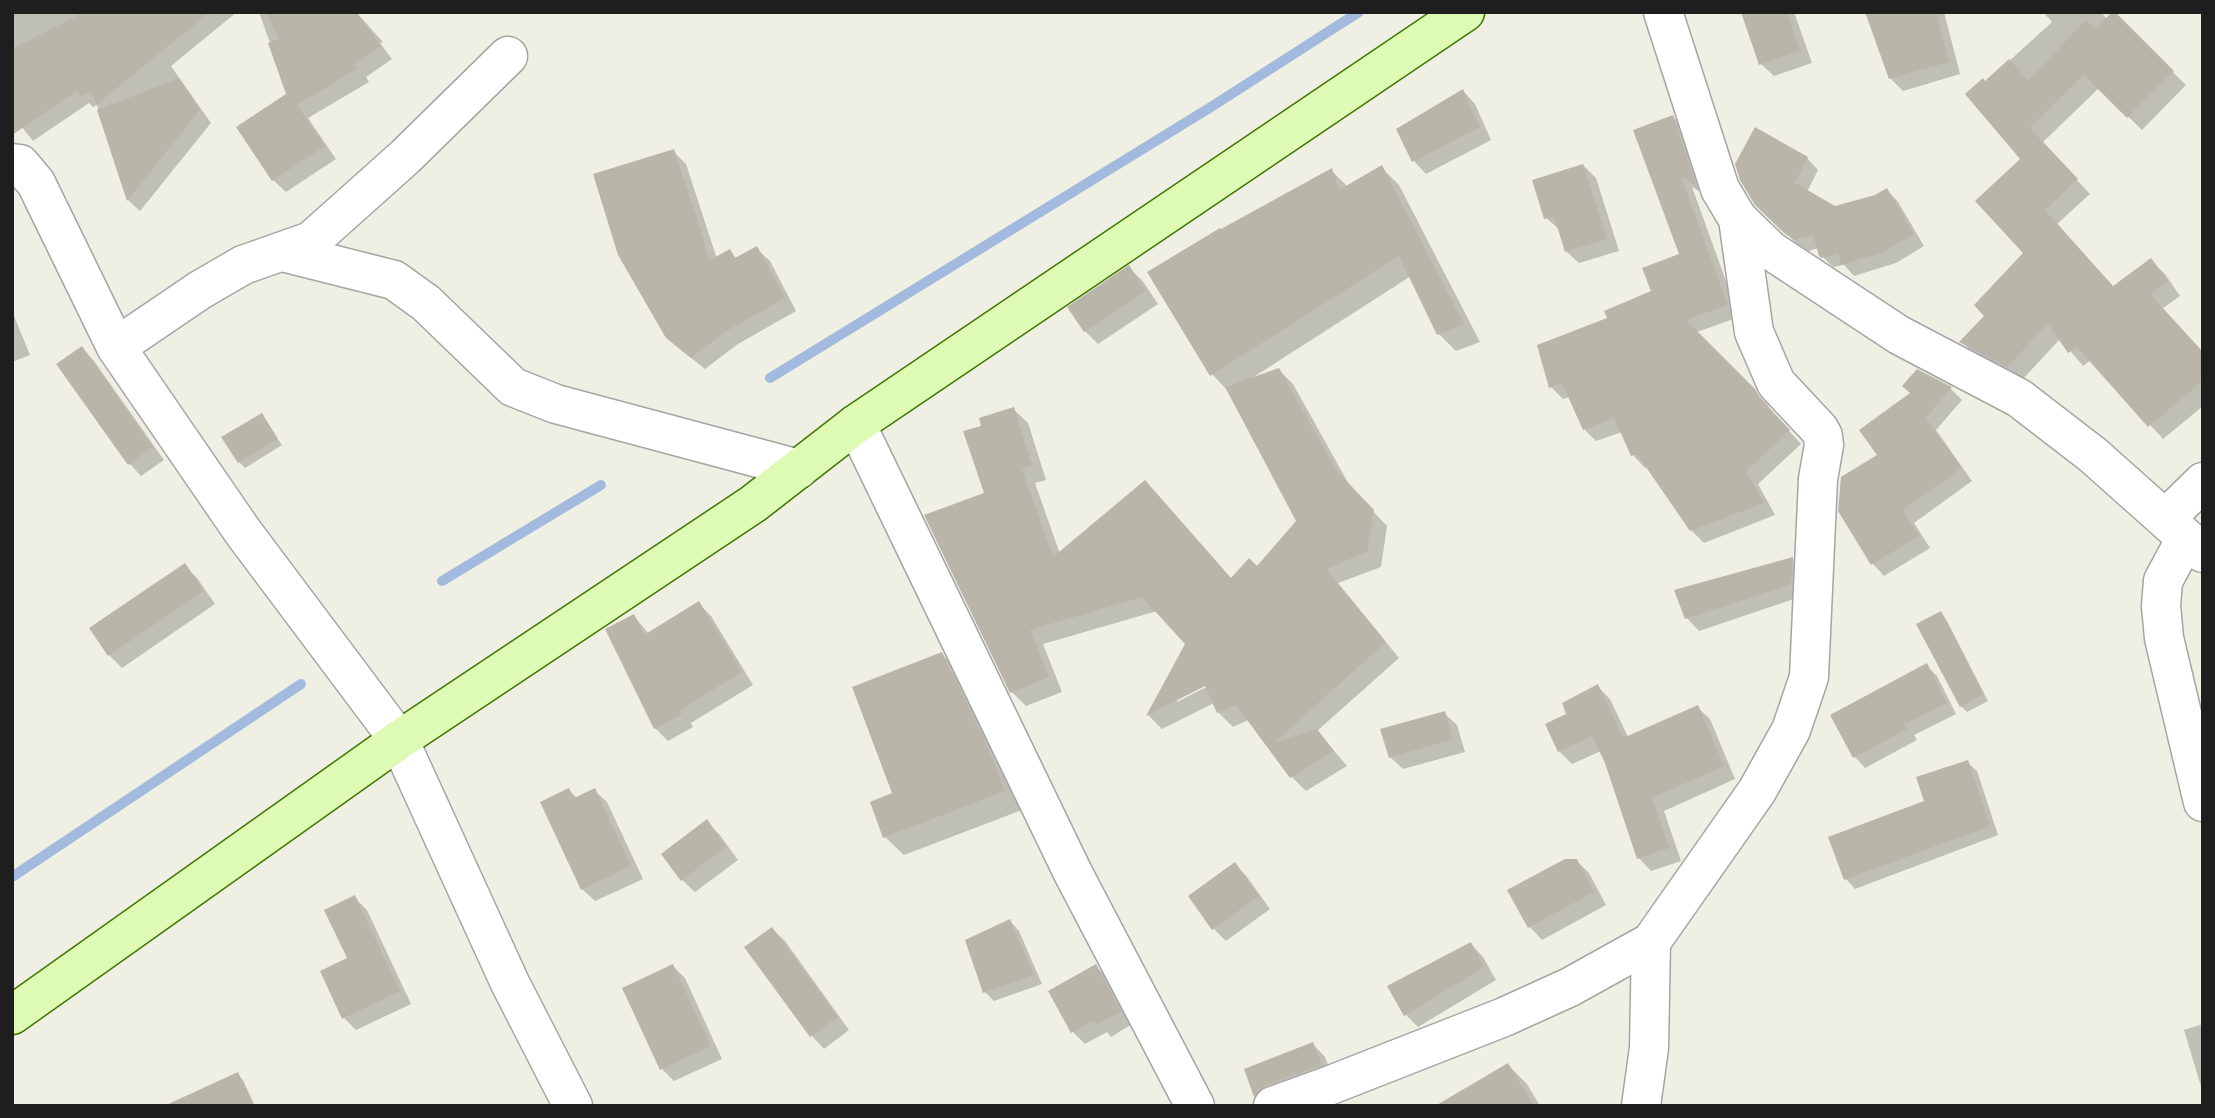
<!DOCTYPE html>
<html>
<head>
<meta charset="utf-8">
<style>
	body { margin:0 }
	#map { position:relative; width:2215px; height:1118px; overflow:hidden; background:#efefe3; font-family:"Asap Condensed",sans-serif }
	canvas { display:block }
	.frame { position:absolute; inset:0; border:14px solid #1e1e1e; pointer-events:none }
</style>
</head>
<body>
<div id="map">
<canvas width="2215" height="1118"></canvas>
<div class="frame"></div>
</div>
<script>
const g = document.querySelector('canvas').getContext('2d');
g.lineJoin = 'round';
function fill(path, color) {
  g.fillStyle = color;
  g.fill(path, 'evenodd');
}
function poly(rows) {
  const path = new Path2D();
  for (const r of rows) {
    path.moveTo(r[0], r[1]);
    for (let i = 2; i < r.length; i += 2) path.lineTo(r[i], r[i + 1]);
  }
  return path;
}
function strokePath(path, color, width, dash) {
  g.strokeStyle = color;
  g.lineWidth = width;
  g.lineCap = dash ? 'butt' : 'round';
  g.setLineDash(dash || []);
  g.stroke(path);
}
fill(poly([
	[12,12,237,12,171,66,211,123,140,211,128,200,97,105,93,107,89,103,33,141,12,115],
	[259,12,356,12,383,42,380,43,392,59,366,77,369,82,308,118,336,159,286,192,273,180,288,94],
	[1749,12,1794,12,1812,63,1774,76,1761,64],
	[1867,12,1944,12,1960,74,1903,91,1890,78],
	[2043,12,2101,12,2107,19,2113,13,2186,85,2142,130,2099,88,2042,143,2090,194,2057,224,2114,288,2151,261,2165,274,2180,296,2162,309,2203,353,2203,406,2163,439,2091,360,2083,366,2060,339,2022,380,1975,355,1962,342,1987,316,2026,253,2022,159,1985,83,2052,22],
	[1463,91,1475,104,1491,140,1426,174,1414,161],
	[1673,117,1685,129,1706,195,1692,187,1739,317,1697,332,1767,404,1772,412,1801,444,1758,484,1775,515,1704,543,1691,530,1648,466,1645,468,1633,455,1622,432,1596,441,1584,429,1570,397,1563,399,1551,387,1609,319,1653,292,1681,255],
	[673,151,686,164,717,259,730,252,737,259,757,249,770,261,796,311,738,344,705,369,681,350],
	[1807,158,1818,170,1807,192,1835,208,1876,196,1887,190,1898,202,1924,246,1896,263,1854,276,1844,265,1833,267,1821,255,1819,248,1808,251,1797,244,1757,204],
	[1583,165,1596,178,1619,251,1579,263,1566,251,1560,230,1546,218],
	[1381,167,1399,185,1480,342,1456,351,1439,334,1411,276,1252,378,1279,370,1293,384,1351,488,1387,526,1381,567,1338,583,1399,658,1317,731,1347,766,1306,791,1292,777,1248,720,1233,727,1218,712,1214,703,1162,729,1148,715,1187,644,1157,611,1043,644,1062,692,1026,706,1012,692,987,494,983,427,1013,409,1028,423,1046,480,1035,483,1060,554,1232,579,1257,569,1298,521,1229,392,1212,374,1331,170,1348,187],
	[1212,680,1214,683,1177,702,1177,698],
	[1129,268,1142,280,1158,304,1098,344,1085,331],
	[12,311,30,355,12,362],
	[82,348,94,361,164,460,141,476,129,463],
	[1917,371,1951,389,1962,400,1936,430,1972,481,1914,523,1930,548,1884,576,1873,564,1879,456,1912,394],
	[261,415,282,445,245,468,239,462],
	[1792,559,1804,571,1803,596,1699,631,1687,618],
	[184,565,197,578,215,604,122,668,109,655,91,628],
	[698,603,711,616,753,685,691,723,693,727,668,741,655,728,607,630,634,616,649,634],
	[1941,613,1946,619,1988,701,1967,712,1961,706],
	[942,654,960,673,1022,810,904,855,885,837,894,794],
	[1926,665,1937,676,1956,714,1914,735,1917,740,1865,768,1855,757,1832,716],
	[1597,686,1610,699,1628,737,1697,707,1710,719,1735,779,1664,811,1681,861,1651,871,1639,858,1601,751,1572,764,1559,751,1569,715],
	[1444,713,1457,725,1465,752,1403,769,1390,757],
	[1967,762,1977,771,1998,835,1855,889,1846,879],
	[569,790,577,798,594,790,607,802,643,879,595,901,582,889],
	[706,822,719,834,738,860,695,892,682,880],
	[1576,860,1589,873,1606,905,1542,940,1530,927],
	[1235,864,1247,877,1270,909,1226,941,1213,928],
	[354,897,367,910,411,1004,356,1030,344,1018],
	[1010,921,1019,931,1042,984,994,1001,985,992],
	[772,929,785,941,849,1030,824,1049,812,1036,747,948],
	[1471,944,1483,957,1496,980,1418,1027,1406,1015],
	[673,966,685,978,722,1059,674,1081,662,1069],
	[1096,966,1108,979,1132,1024,1111,1037,1107,1032,1085,1044,1073,1032],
	[2203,1024,2203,1093,2184,1030],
	[1313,1044,1325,1057,1333,1078,1266,1106,1255,1096,1246,1070],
	[1508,1065,1527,1084,1540,1106,1438,1106],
	[237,1074,243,1080,255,1106,220,1106]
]), '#0003');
strokePath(poly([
	[770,378,1211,107,1359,12],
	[442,581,601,485],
	[12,877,301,684]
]), '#a2bade', 10);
fill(poly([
	[84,12,210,12,96,105,91,91,80,96,77,91,12,135,12,49],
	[265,12,356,12,381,46,355,64,357,69,297,105,325,146,272,181,236,127,286,94,268,43,279,39],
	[1741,12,1787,12,1800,51,1759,65],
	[1865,12,1936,12,1949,62,1889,79],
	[2112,12,2115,12,2174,71,2127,118,2084,75,2030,128,2078,179,2045,210,2113,286,2151,258,2168,281,2150,294,2203,352,2203,381,2148,427,2077,347,2068,353,2048,324,2007,367,1959,342,1984,316,1974,305,2023,253,1975,201,2020,159,1965,94,1983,78,1985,81,2009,59,2028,80,2086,20,2095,29],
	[179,78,200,110,127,201,97,110],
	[1463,89,1480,127,1412,162,1396,129],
	[1673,115,1696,185,1681,177,1728,305,1686,320,1755,389,1760,398,1790,430,1746,471,1764,503,1690,531,1637,454,1631,456,1614,418,1583,430,1562,383,1549,388,1537,345,1607,318,1604,311,1651,291,1642,268,1679,254,1633,130],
	[1755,127,1808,157,1795,183,1835,206,1875,195,1887,188,1914,234,1884,252,1841,265,1838,253,1821,258,1819,256,1813,235,1795,240,1784,233,1755,205,1740,180,1735,164],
	[674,149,710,260,730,249,735,258,757,246,785,298,725,332,691,358,666,338,618,255,593,174],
	[1583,164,1607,239,1565,252,1554,216,1544,219,1532,180],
	[1382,165,1464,324,1437,335,1399,256,1210,376,1147,272,1220,228,1221,229,1332,168,1339,190],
	[1129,265,1146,291,1084,332,1067,307],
	[82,346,153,447,128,465,56,364],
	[1279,368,1337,471,1374,510,1367,552,1326,569,1386,642,1275,742,1317,729,1334,751,1290,778,1236,705,1217,713,1205,686,1146,716,1185,644,1142,597,1030,630,1049,677,1010,693,924,515,984,493,963,431,981,426,979,418,1014,407,1032,466,1022,469,1053,557,1145,480,1231,578,1249,558,1257,566,1296,521,1225,387],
	[1917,369,1952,387,1926,418,1962,468,1903,510,1919,536,1871,565,1838,511,1841,477,1877,455,1859,430,1910,393,1902,386],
	[262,413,278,439,238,463,221,437],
	[1793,557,1791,584,1685,619,1674,590],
	[185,563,204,591,108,656,89,628],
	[699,601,742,672,680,710,682,714,654,729,605,629,634,614,644,635],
	[1941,611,1984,695,1960,707,1916,624],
	[942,652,989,750,1005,791,883,838,870,802,892,793,852,687],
	[1927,663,1947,703,1904,724,1907,729,1853,758,1830,715],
	[1598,684,1623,738,1698,705,1724,766,1652,798,1669,848,1637,859,1605,763,1592,736,1558,752,1545,724,1566,714,1562,703],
	[1445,711,1453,739,1389,758,1380,729],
	[1968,760,1990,826,1844,880,1828,837,1924,801,1916,777],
	[569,788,574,798,595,788,631,866,581,890,540,802],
	[707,819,726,847,681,881,661,854],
	[1565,859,1577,859,1594,892,1528,928,1507,890],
	[1235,862,1259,896,1212,930,1188,896],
	[355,895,400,991,342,1019,320,971,347,958,324,910],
	[1010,919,1034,975,983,993,965,940],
	[772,927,838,1017,810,1037,744,947],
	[1471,942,1484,967,1404,1016,1387,986],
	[673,964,711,1046,660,1070,622,988],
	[1096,964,1121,1011,1097,1025,1094,1020,1071,1033,1048,991],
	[1313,1042,1322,1065,1266,1085,1257,1091,1254,1097,1244,1069],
	[1508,1063,1534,1106,1435,1106],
	[238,1072,254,1106,164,1106]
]), '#b9b5a9');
const street = poly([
	[1663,12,1720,189,1738,219,1770,250,1899,335,2019,398,2093,455,2203,553],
	[12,163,20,164,36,183,116,347,243,532,399,740,510,983,573,1106],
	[283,252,394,280,426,303,513,387,556,404,799,469],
	[116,347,200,290,243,265,311,241,405,157,508,56],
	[856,424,1073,873,1195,1106],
	[2165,519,2203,482],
	[2186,538,2163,581,2161,606,2164,638,2203,802],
	[1273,1106,1323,1088,1504,1017,1570,987,1651,942,1757,791,1791,730,1809,677,1818,479,1824,445,1823,436,1819,429,1776,383,1754,332,1738,219],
	[1641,1106,1649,1048,1651,942]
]);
const secondary = poly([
	[12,1015,399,740,753,504,856,424,1465,12]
]);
strokePath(street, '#a5a5a5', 41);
strokePath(secondary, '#3f7801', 41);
strokePath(street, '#fff', 38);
strokePath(secondary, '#defbb5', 38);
</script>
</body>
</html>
